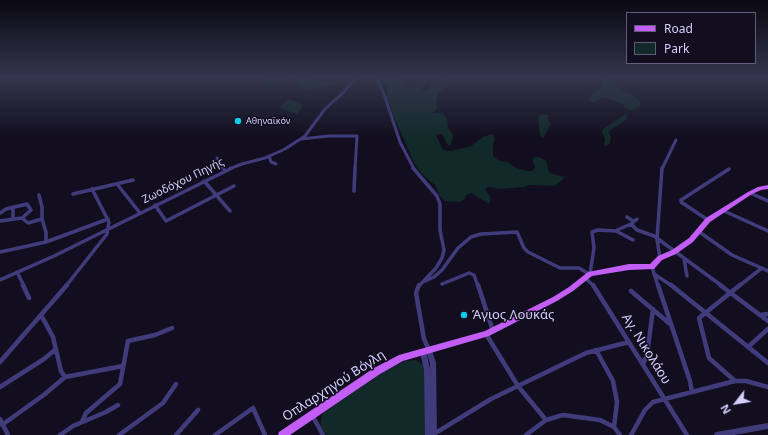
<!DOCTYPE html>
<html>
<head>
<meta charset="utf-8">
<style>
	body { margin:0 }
	#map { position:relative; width:768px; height:435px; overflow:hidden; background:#120e1f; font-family:"Noto Sans",sans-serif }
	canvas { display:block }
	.legend { position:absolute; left:626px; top:12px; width:130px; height:52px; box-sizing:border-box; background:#120e1f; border:1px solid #605b77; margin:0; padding:5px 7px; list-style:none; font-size:12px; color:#d6cffc }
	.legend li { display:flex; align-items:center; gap:8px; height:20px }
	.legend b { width:20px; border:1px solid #605b77 }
	.north { position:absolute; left:716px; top:383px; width:40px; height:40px; -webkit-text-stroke:3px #120e1f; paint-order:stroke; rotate:239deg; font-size:11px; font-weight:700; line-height:16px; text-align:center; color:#d6cffc }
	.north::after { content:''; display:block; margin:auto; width:14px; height:18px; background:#d6cffc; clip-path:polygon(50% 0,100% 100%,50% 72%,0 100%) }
</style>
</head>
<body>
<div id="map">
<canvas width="768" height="435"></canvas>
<ul class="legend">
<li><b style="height:5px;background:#c25df6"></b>Road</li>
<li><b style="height:11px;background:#112929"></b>Park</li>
</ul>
<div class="north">N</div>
</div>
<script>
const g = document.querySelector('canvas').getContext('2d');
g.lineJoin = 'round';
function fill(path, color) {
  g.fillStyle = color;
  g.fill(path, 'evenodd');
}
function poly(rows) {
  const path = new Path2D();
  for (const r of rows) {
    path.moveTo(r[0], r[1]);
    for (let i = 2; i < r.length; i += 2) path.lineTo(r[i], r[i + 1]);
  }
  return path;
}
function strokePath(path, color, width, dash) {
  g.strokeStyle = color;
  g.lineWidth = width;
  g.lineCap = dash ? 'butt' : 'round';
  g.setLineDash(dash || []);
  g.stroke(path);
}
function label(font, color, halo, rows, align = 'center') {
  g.font = font + ' "Noto Sans",sans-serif';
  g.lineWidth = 3;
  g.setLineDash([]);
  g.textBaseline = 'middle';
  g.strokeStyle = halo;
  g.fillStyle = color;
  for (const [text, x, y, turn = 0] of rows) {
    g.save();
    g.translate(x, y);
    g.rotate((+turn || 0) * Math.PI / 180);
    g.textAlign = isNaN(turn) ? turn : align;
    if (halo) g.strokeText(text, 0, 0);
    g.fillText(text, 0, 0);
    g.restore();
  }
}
fill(poly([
	[259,77,290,77,291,83,266,83],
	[293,77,309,77,320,82,342,83,304,91],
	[378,77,401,77,408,87,428,79,421,92,428,89,431,84,438,80,448,77,451,80,452,82,448,84,439,93,436,100,437,109,433,113,443,113,447,119,448,128,453,134,453,138,450,146,447,144,442,134,436,135,443,150,450,151,464,148,471,146,483,137,492,134,495,138,493,146,493,156,498,160,509,163,514,167,526,171,532,171,535,168,532,158,536,157,541,158,546,161,549,172,553,174,565,177,561,181,555,186,529,185,524,187,500,189,489,187,485,189,491,198,489,204,471,193,466,195,464,200,460,202,445,201,440,196,436,186,424,176,415,165,395,119,387,96,387,84],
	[596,77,607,77,611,79,623,92,625,92,633,95,640,101,640,106,633,110,629,110,622,104,606,98,602,98,595,102,591,102,589,100,591,94,600,89,602,85,602,82],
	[288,99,304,105,297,114,279,108],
	[543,114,549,115,548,119,551,124,543,138,540,135,538,119,539,116],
	[626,114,627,119,608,132,611,136,610,144,604,146,605,139,602,133,603,129],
	[415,360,424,365,426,374,425,435,326,435,321,426,321,419,323,413,386,370,406,361]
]), '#112929');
strokePath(poly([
	[376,77,385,97,400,142,414,169],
	[301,139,329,136,357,136,355,169],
	[269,156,271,162,276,164],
	[217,158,224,169],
	[229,169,242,164,265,158,285,149,305,136,325,109,344,92,356,77],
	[662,169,676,140]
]), '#403c7c', 3);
strokePath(poly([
	[223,168,225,171],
	[413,168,437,196,440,204,440,230,444,250,442,258,436,268,419,286],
	[204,181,230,211],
	[117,184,140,213],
	[354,191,355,168],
	[750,193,768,201],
	[73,194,133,180],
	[39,195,42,207,42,219,46,232,46,242],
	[155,205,166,221,234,186],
	[13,207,13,219],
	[724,211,768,231],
	[0,213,6,209,27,204,31,210,22,218],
	[627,217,633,221],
	[637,219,631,224,637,230,654,236,722,286],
	[708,220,681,202,681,200,729,169],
	[0,221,22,218,28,223,42,219],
	[617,230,631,224],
	[698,231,732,255,768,271],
	[0,252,46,242,108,219],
	[660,258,657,239,662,168],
	[684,259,687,276],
	[652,267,658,286],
	[17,272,24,286],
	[590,274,594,248,592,232,598,230,616,231,633,240],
	[654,274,672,286],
	[585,278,594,286],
	[0,280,54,256,232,168],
	[425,281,434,277,442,270,458,248,471,237,481,234,517,232,524,248,528,252,560,268,579,268,589,274],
	[442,284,469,273,474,275,478,286],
	[66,286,107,234,109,222,92,189],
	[739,286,762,268]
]), '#403c7c', 3.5);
strokePath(poly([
	[23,285,29,298],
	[419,285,416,293,424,339,429,350],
	[478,285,493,331],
	[593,285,687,435],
	[658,285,690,381,692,392],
	[671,285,768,363],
	[720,285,760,315,768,314],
	[631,291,670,324],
	[41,315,53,337,61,371,65,377,123,366],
	[760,315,768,321],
	[486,334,518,386,546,420],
	[748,347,768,329],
	[0,362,67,285],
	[643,364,647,355,653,309],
	[735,381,709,358,699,318,740,285],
	[0,387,44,359,56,349],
	[312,415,323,435],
	[0,419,8,435],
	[82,422,86,413,120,384,128,341,155,335,172,328],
	[2,425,45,394,65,377],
	[614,427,620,435],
	[434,434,491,399,586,353,629,342],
	[60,435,73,426,106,412,118,405],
	[119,435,163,403,176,384],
	[176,435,198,410],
	[215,435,253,408,265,435],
	[526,435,546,420,563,415,600,420,614,427,617,402,613,381,596,350],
	[631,435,645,410,653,402,735,381,746,381,768,387]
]), '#403c7c', 4.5);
strokePath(poly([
	[429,351,433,363,434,435],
	[423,352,427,369,428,435],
	[717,435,768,426]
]), '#403c7c', 6);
fill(poly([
	[768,185,768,189,761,190,752,194,710,222,693,242,676,254,662,260,654,269,629,270,592,276,573,291,557,301,489,336,403,361,380,374,290,435,278,435,279,432,374,368,399,355,485,331,553,297,569,287,588,272,629,264,650,264,658,256,672,250,689,238,706,218,748,192,758,187,768,185]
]), '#c25df6');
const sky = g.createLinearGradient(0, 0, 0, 138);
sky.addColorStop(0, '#0a0811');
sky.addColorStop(0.56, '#33364d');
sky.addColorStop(1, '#33364d00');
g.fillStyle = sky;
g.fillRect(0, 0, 768, 138);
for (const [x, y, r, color] of [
	[238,121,4,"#0eccea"],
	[464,315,4,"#0eccea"]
]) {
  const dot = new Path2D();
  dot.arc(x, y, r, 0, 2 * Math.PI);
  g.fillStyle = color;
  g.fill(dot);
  strokePath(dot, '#120e1f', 1.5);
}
label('9px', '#d6cffc', '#120e1f', [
	["Αθηναϊκόν",246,121]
], 'left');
label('11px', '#d6cffc', '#120e1f', [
	["Ζωοδόχου Πηγής",183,181,-26]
]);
label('13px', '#d6cffc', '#120e1f', [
	["Άγιος Λουκάς",472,315]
], 'left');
label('13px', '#d6cffc', '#120e1f', [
	["Αγ. Νικολάου",646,349,58],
	["Οπλαρχηγού Βόγλη",334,386,-33]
]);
</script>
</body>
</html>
